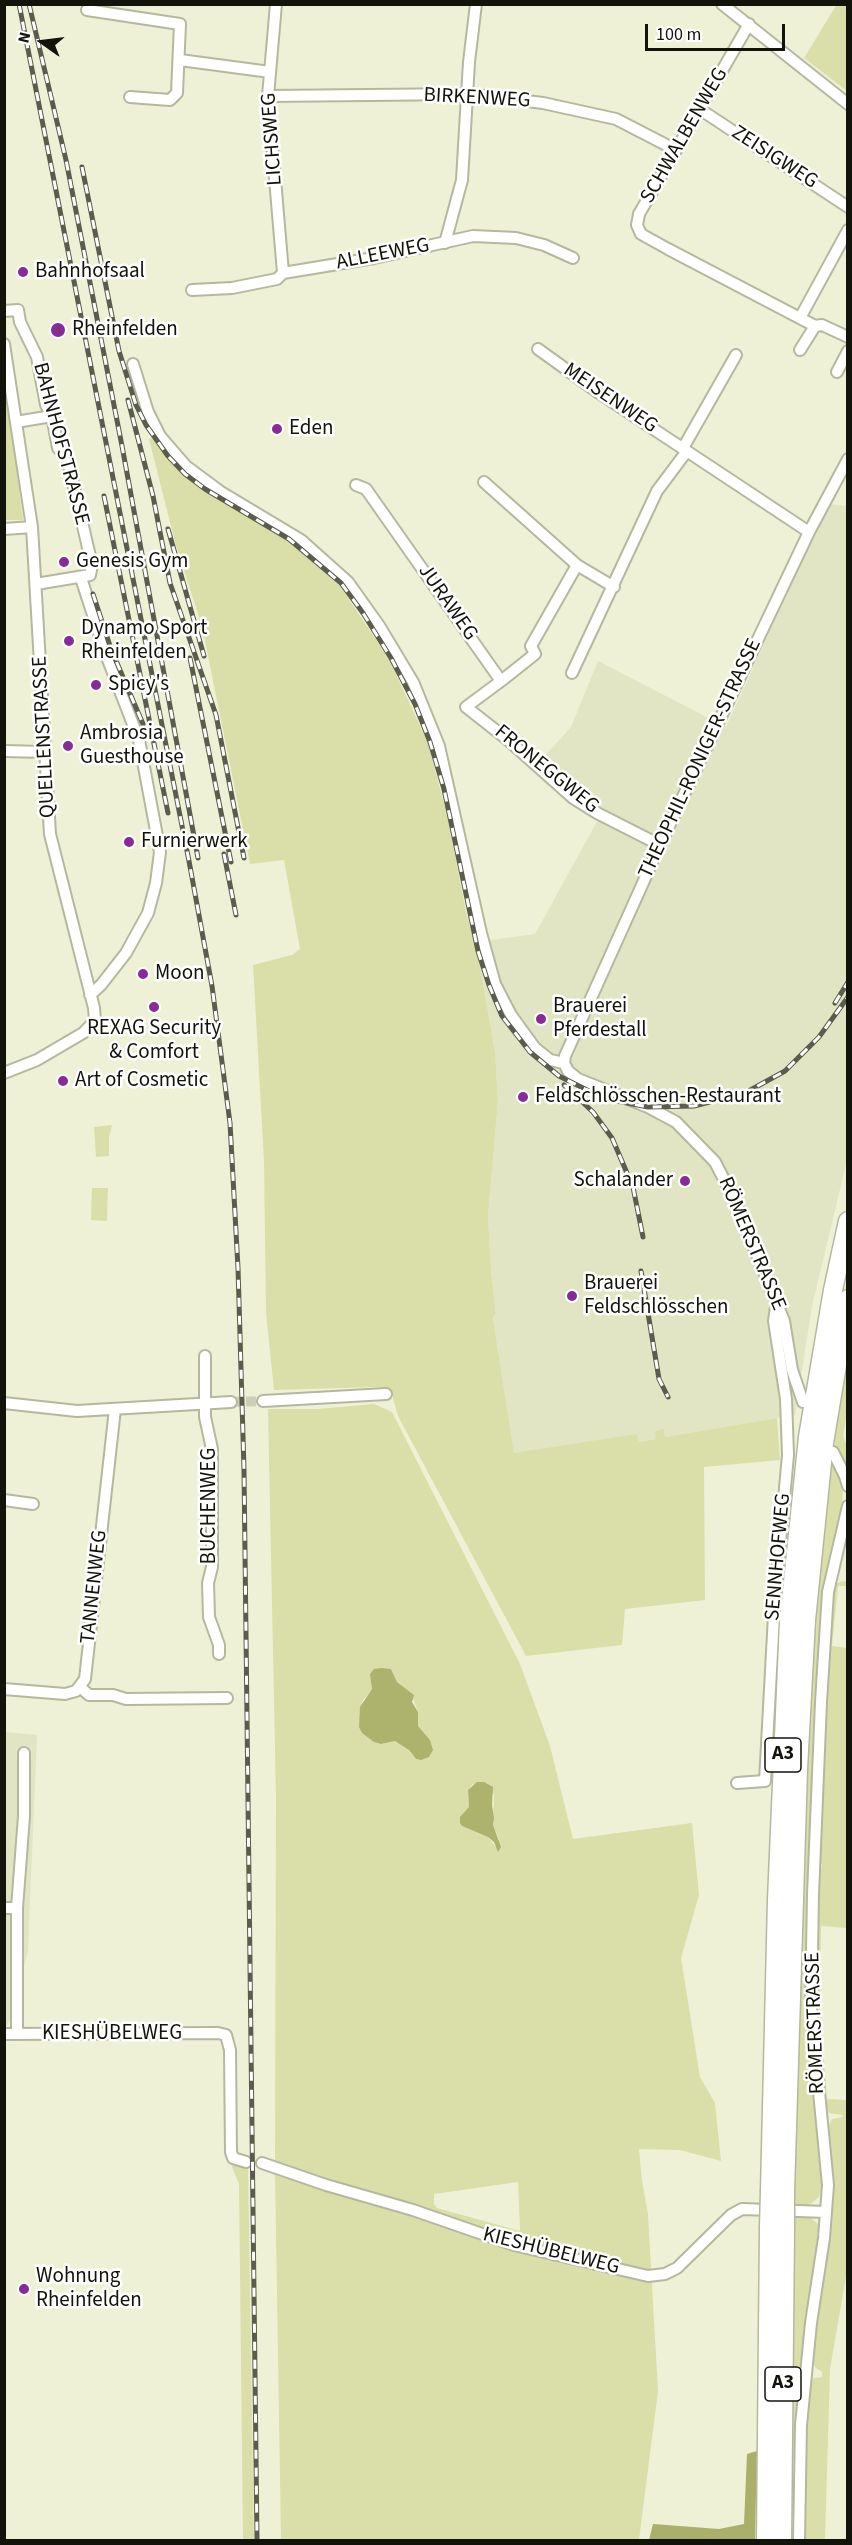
<!DOCTYPE html>
<html>
<head>
<meta charset="utf-8">
<style>
	body { margin:0 }
	#map { position:relative; width:852px; height:2545px; overflow:hidden; background:#eef1d6; font-family:"Source Sans 3",sans-serif }
	canvas { display:block }
	.frame { position:absolute; inset:0; border:6px solid #12130a; pointer-events:none }
	.north { position:absolute; left:12px; top:12px; width:60px; height:60px; -webkit-text-stroke:4px #fff; paint-order:stroke; rotate:284deg; font-size:16px; font-weight:700; line-height:24px; text-align:center; color:#12130a }
	.north::after { content:''; display:block; margin:auto; width:21px; height:27px; background:#12130a; clip-path:polygon(50% 0,100% 100%,50% 72%,0 100%) }
	.scale { position:absolute; left:645px; top:24px; width:140px; height:27px; box-sizing:border-box; border:3px solid #12130a; border-top:0; padding-left:8px; font-size:18px; line-height:21px; white-space:nowrap; color:#12130a; -webkit-text-stroke:4px #fff; paint-order:stroke }
</style>
</head>
<body>
<div id="map">
<canvas width="852" height="2545"></canvas>
<div class="frame"></div>
<div class="north">N</div>
<div class="scale">100 m</div>
</div>
<script>
const g = document.querySelector('canvas').getContext('2d');
g.lineJoin = 'round';
function fill(path, color) {
  g.fillStyle = color;
  g.fill(path, 'evenodd');
}
function poly(rows) {
  const path = new Path2D();
  for (const r of rows) {
    path.moveTo(r[0], r[1]);
    for (let i = 2; i < r.length; i += 2) path.lineTo(r[i], r[i + 1]);
  }
  return path;
}
function strokePath(path, color, width, dash) {
  g.strokeStyle = color;
  g.lineWidth = width;
  g.lineCap = dash ? 'butt' : 'round';
  g.setLineDash(dash || []);
  g.stroke(path);
}
function label(font, color, halo, rows, align = 'center') {
  g.font = font + ' "Source Sans 3",sans-serif';
  g.lineWidth = 5;
  g.setLineDash([]);
  g.textBaseline = 'middle';
  g.strokeStyle = halo;
  g.fillStyle = color;
  for (const [text, x, y, turn = 0] of rows) {
    g.save();
    g.translate(x, y);
    g.rotate((+turn || 0) * Math.PI / 180);
    g.textAlign = isNaN(turn) ? turn : align;
    if (halo) g.strokeText(text, 0, 0);
    g.fillText(text, 0, 0);
    g.restore();
  }
}
fill(poly([
	[828,504,847,506,848,1156,812,1306,795,1415,665,1437,664,1430,656,1439,638,1442,637,1435,514,1454,493,1318,496,1313,491,1271,488,1216,498,1101,495,1052,476,942,535,934,599,818,540,761,571,727,598,661,726,727],
	[5,1732,37,1735,28,1951,10,2019,5,2030]
]), '#e1e5c3');
fill(poly([
	[837,4,847,5,847,91,804,58],
	[5,382,23,520,5,520],
	[152,438,184,475,205,491,287,540,340,586,389,659,428,743,447,815,467,916,476,942,495,1052,498,1101,488,1216,491,1271,496,1313,493,1318,514,1453,637,1434,639,1442,656,1439,655,1431,664,1429,665,1437,777,1418,780,1460,704,1467,705,1600,625,1609,622,1645,526,1656,398,1416,391,1391,375,1387,274,1390,266,1313,264,1161,253,965,292,955,300,949,284,860,250,864,202,626,176,546,149,439],
	[112,1125,109,1138,109,1156,96,1157,94,1127],
	[92,1188,108,1188,107,1221,91,1220],
	[847,1363,847,1412,843,1436,847,1446,847,1469,834,1441],
	[374,1404,392,1412,520,1664,550,1746,573,1839,692,1823,699,1895,681,1958,700,2077,715,2103,721,2161,680,2150,639,2149,642,2181,648,2214,658,2391,639,2540,281,2540,275,2171,276,1798,268,1409,317,1409],
	[391,1669,397,1682,411,1693,418,1712,418,1726,430,1740,421,1760,416,1759,406,1747,395,1741,381,1744,375,1742,362,1733,359,1726,363,1700],
	[473,1784,494,1794,493,1825,499,1840,496,1847,488,1837,462,1826,469,1807,468,1790],
	[518,2182,520,2231,437,2208,434,2204,434,2194],
	[831,1461,838,1470,843,1485,842,1513,829,1564,822,1606,808,1894,805,2009,823,2181,819,2197,808,2206,794,2207,802,1894,811,1703,817,1607],
	[843,1581,847,1582,847,1586,838,1586,832,1646,847,1648,847,1928,821,1926,820,2006,827,2099,847,2100,848,2265,830,2369,825,2540,805,2540,805,2469,809,2392,810,2382,814,2378,822,2377,822,2372,816,2368,812,2361,830,2239,833,2183,826,2131,832,2119,843,2117,842,2115,829,2113,823,2105,816,2007,817,1894,822,1865,819,1861,828,1646,835,1584],
	[234,2162,248,2165,254,2540,243,2540,239,2184,232,2167],
	[794,2215,809,2216,819,2225,821,2238,797,2462,792,2461]
]), '#dadfa9');
fill(poly([
	[757,2451,755,2540,649,2540,653,2524,719,2529,744,2524,747,2454]
]), '#aaaf6a');
fill(poly([
	[381,1668,391,1669,397,1682,414,1695,412,1702,418,1712,418,1726,430,1740,433,1750,429,1757,421,1760,416,1759,409,1750,395,1741,381,1744,374,1742,362,1733,359,1727,360,1707,372,1689,370,1674,374,1669],
	[477,1782,484,1782,493,1787,492,1805,494,1818,493,1825,501,1847,498,1852,494,1842,488,1837,462,1826,460,1823,460,1817,469,1807,468,1790]
]), '#adb26d');
strokePath(poly([
	[231,1402,263,1401]
]), '#cdd0b7', 10, [10, 5]);
const street = poly([
	[276,4,268,96,283,273],
	[722,4,848,104],
	[87,10,180,24,177,93,170,100,130,97],
	[749,24,639,214,637,225,641,234,668,249,815,326],
	[180,60,270,72],
	[268,96,469,94,543,103,616,119,676,150],
	[701,110,848,207],
	[445,243,462,180,469,62,476,4],
	[192,290,232,288,277,279,283,273,374,258,473,236,516,238,544,245,573,258],
	[4,311,18,310,20,322,37,357,46,405,52,416,58,448,67,457,92,565,90,575,36,584],
	[800,318,848,230],
	[4,344,32,527,50,834,94,1008,95,1021,83,1033,37,1060,4,1073],
	[538,349,599,393,809,532],
	[800,350,815,326,822,325,848,337],
	[133,364,148,412,160,436,186,466,221,492,301,540,348,582,380,627,413,682,439,746,481,933,495,984,511,1015,535,1048,550,1060,564,1063],
	[837,372,848,351],
	[16,422,52,416],
	[683,448,736,355],
	[484,482,577,565,614,587],
	[356,485,366,489,501,681,466,707,508,740,573,798,597,813,660,845],
	[4,529,32,527],
	[81,578,105,652,139,740,160,852,156,883,148,913,126,953,101,985,90,995],
	[572,673,657,491,687,451],
	[501,681,535,654,531,646,577,565],
	[4,751,44,752],
	[564,1063,565,1056,660,845,809,532,848,459],
	[564,1063,568,1071,578,1079,648,1107,676,1122,715,1162,735,1201,784,1321,792,1370,803,1402],
	[205,1356,205,1417,212,1449,212,1567,208,1583,209,1617,219,1645,219,1654],
	[263,1401,386,1394],
	[4,1403,77,1411,231,1402],
	[833,1452,845,1476,848,1486],
	[4,1500,33,1504],
	[80,1687,89,1695,113,1695,126,1699,227,1698],
	[4,1689,65,1694,76,1691,85,1679,115,1409],
	[737,1783,765,1781,775,1597,788,1455,786,1399,774,1321,776,1307],
	[4,1908,17,1908],
	[4,2034,218,2033,226,2035,230,2050,231,2152,233,2158,246,2162],
	[17,2034,17,1908,24,1816,24,1753],
	[262,2163,326,2185,413,2210,514,2245,648,2276,665,2274,677,2268,731,2215,742,2209,826,2212],
	[799,2540,801,2425,811,2323,824,2238,828,2185,811,2009,813,1894,821,1702,828,1592,848,1506]
]);
const highway = poly([
	[770,2191,777,1900,789,1621,808,1437,833,1290,848,1221],
	[785,2192,798,1769,806,1620,824,1443,848,1299],
	[766,2540,769,2228],
	[782,2540,785,2228]
]);
strokePath(street, '#b5b89f', 14);
strokePath(highway, '#b5b89f', 21);
strokePath(street, '#fff', 10);
strokePath(highway, '#fff', 18);
const rail = poly([
	[19,4,189,861,212,986,230,1123,238,1268,244,1470,257,2540],
	[29,4,66,160,122,446,198,858],
	[82,167,119,351,136,405,146,425,168,456,185,474,205,489,289,539,341,583,363,613,391,658,415,704,430,742,444,789,478,951,489,985,502,1016,530,1052,559,1076,595,1094,622,1102,648,1107,694,1106,745,1093,785,1071,819,1037,848,997],
	[128,400,153,496,170,583,216,715,244,858],
	[104,496,168,813],
	[168,529,204,656],
	[93,594,111,649,143,724],
	[190,658,231,862],
	[224,854,236,915],
	[835,1003,848,982],
	[564,1085,593,1112,612,1138,633,1187,643,1237],
	[641,1271,659,1379,668,1397]
]);
strokePath(rail, '#5a5c4d', 5);
strokePath(rail, '#fff', 3, [9]);
const highwayBridge = poly([
	[769,2228,770,2191],
	[785,2228,785,2192]
]);
strokePath(highwayBridge, '#b5b89f', 21, []);
strokePath(highwayBridge, '#fff', 18);
for (const [x, y, r, color] of [
	[23,272,6,"#882b96"],
	[58,330,8,"#882b96"],
	[277,429,6,"#882b96"],
	[64,562,6,"#882b96"],
	[69,641,6,"#882b96"],
	[96,685,6,"#882b96"],
	[68,746,6,"#882b96"],
	[129,842,6,"#882b96"],
	[143,974,6,"#882b96"],
	[154,1007,6,"#882b96"],
	[541,1019,6,"#882b96"],
	[63,1081,6,"#882b96"],
	[523,1097,6,"#882b96"],
	[685,1181,6,"#882b96"],
	[572,1296,6,"#882b96"],
	[24,2289,6,"#882b96"]
]) {
  const dot = new Path2D();
  dot.arc(x, y, r, 0, 2 * Math.PI);
  g.fillStyle = color;
  g.fill(dot);
  strokePath(dot, '#fff', 2);
}
for (const [x, y, w] of [
	[783,1755,36],
	[783,2384,36]
]) {
  const box = new Path2D();
  box.roundRect(x - w / 2, y - 17, w, 34, 4.5);
  g.fillStyle = '#fff';
  g.fill(box);
  strokePath(box, '#12130a', 1.5);
}
label('bold 20px', '#12130a', null, [
	["A3",783,1755],
	["A3",783,2384]
]);
label('21px', '#12130a', '#fff', [
	["BIRKENWEG",477,99,3],
	["SCHWALBENWEG",685,136,-60],
	["LICHSWEG",273,139,-94],
	["ZEISIGWEG",774,158,33],
	["ALLEEWEG",383,255,-11],
	["MEISENWEG",610,399,34],
	["BAHNHOFSTRASSE",60,444,75],
	["JURAWEG",447,603,55],
	["QUELLENSTRASSE",45,737,-93],
	["THEOPHIL-RONIGER-STRASSE",701,759,-65],
	["FRONEGGWEG",546,770,39],
	["RÖMERSTRASSE",751,1244,67],
	["BUCHENWEG",210,1506,-90],
	["SENNHOFWEG",779,1557,-85],
	["TANNENWEG",95,1587,-84],
	["RÖMERSTRASSE",816,2023,-92],
	["KIESHÜBELWEG",112,2034],
	["KIESHÜBELWEG",551,2252,14]
]);
label('21px', '#12130a', '#fff', [
	["Bahnhofsaal",35,272],
	["Rheinfelden",72,330],
	["Eden",289,429],
	["Genesis Gym",76,562],
	["Dynamo Sport",81,629],
	["Rheinfelden",81,653],
	["Spicy's",108,685],
	["Ambrosia",80,734],
	["Guesthouse",80,758],
	["Furnierwerk",141,842],
	["Moon",155,974],
	["Brauerei",553,1007],
	["Pferdestall",553,1031],
	["REXAG Security",154,1029,"center"],
	["& Comfort",154,1053,"center"],
	["Art of Cosmetic",75,1081],
	["Feldschlösschen-Restaurant",535,1097],
	["Schalander",673,1181,"right"],
	["Brauerei",584,1284],
	["Feldschlösschen",584,1308],
	["Wohnung",36,2277],
	["Rheinfelden",36,2301]
], 'left');
</script>
</body>
</html>
